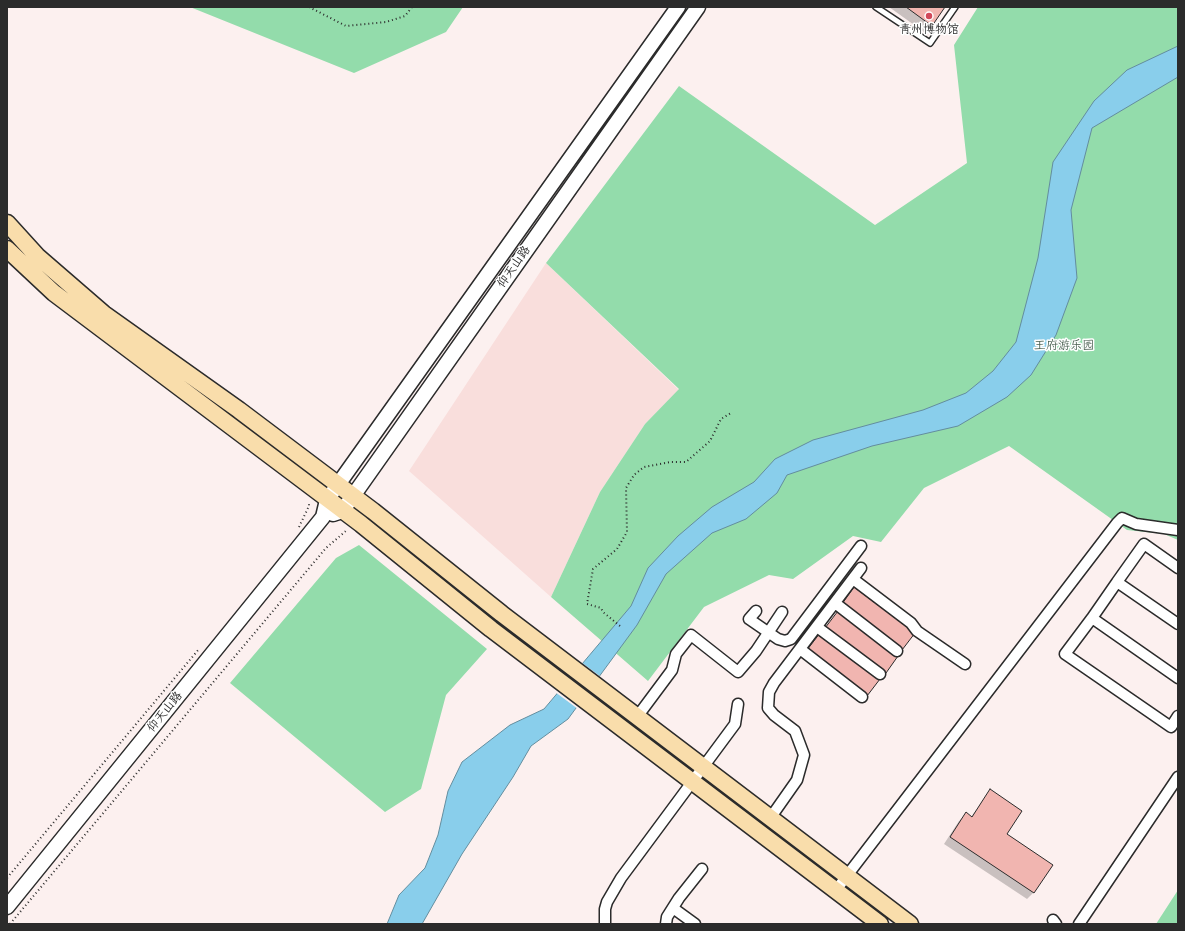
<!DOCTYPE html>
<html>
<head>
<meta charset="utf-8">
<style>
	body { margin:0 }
	#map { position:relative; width:1185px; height:931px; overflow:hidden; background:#fcf0ef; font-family:"Shantell Sans",sans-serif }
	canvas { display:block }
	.frame { position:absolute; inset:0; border:8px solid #2b2b2b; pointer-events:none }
</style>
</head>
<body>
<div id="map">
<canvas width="1185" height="931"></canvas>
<div class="frame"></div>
</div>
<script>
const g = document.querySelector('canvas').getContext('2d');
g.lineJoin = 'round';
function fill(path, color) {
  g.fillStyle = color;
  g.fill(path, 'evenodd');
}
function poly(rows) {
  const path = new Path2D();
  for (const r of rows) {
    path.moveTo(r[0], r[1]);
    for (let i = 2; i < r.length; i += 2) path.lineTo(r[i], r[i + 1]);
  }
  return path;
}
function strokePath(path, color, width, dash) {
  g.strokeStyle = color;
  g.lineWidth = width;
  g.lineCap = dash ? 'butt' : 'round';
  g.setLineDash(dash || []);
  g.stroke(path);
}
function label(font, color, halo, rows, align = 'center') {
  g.font = font + ' "Shantell Sans","LXGW WenKai TC",sans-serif';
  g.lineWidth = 3;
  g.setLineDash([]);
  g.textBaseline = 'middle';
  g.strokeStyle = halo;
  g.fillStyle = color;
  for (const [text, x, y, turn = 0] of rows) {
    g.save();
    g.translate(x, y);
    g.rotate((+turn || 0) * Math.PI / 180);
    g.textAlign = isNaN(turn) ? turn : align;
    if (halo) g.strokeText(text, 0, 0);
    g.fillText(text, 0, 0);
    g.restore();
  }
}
fill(poly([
	[546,263,679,390,645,424,600,492,551,597,409,471]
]), '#f9dedc');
fill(poly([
	[190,7,463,7,446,32,354,73],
	[978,7,1178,7,1178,540,1164,534,1127,530,1009,446,924,488,881,542,853,536,793,579,769,575,704,607,648,681,551,597,600,492,645,424,679,389,546,263,679,86,875,225,967,163,954,45],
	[359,545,487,649,446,695,421,789,385,812,230,683,336,558],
	[1178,890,1178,924,1156,924]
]), '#93dcab');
const water = poly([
	[1178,46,1178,77,1092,128,1071,210,1077,278,1056,335,1031,375,1007,397,958,426,872,446,787,475,777,493,746,519,712,533,666,574,637,625,568,719,531,746,513,777,462,854,422,924,387,924,399,895,425,868,438,835,448,791,462,762,510,725,544,709,631,606,648,568,678,536,712,507,754,482,775,459,813,440,923,410,966,393,993,371,1016,342,1038,258,1053,162,1094,101,1127,70,1178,46]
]);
fill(water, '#89ceeb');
strokePath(water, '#638d9e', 1);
fill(poly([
	[581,662,601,677,578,709,555,692]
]), '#fcf0ef');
fill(poly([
	[889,7,944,7,924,32],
	[990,791,1005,834,1034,892,1027,899,944,844,959,821,966,814,971,817]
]), '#0003');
const building = poly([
	[906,7,945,7,932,26,906,7],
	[854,587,915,633,902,650,842,604,854,587],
	[838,611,898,656,886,673,825,628,838,611],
	[820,633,880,679,867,696,807,650,820,633],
	[990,789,1022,811,1007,834,1053,865,1034,893,950,837,966,812,972,817,990,789]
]);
fill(building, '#f1b5b0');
strokePath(building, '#2b2b2b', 1);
const lane = poly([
	[876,7,930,43,955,7]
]);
const street = poly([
	[1178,568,1144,544,1117,582,1178,624],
	[853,579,911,623,917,631,965,664],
	[835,603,897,651],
	[756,611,749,619,778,639,785,641,791,639,861,546],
	[1092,618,1117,582],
	[817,627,880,674],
	[800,649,862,697],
	[1178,678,1092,618,1065,654,1171,727,1178,716],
	[637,717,672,670,676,654,691,635,738,672,756,651,782,612],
	[771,817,797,780,804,755,795,731,774,715,768,708,769,692,774,683,861,568],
	[836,890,1117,523,1122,518,1136,524,1178,530],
	[673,908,695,924],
	[1053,920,1056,924],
	[605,924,605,909,607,902,621,878,735,724,738,704],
	[666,924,667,917,679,898,702,869],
	[1079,924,1178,777]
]);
const secondary = poly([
	[333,514,342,511,353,496,698,7],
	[7,907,323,517,327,500,678,7]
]);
const primary = poly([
	[7,223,37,256,104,314,239,410,373,511,502,614,910,924],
	[7,249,54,293,361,524,491,629,880,924]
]);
strokePath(lane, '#2b2b2b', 8);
strokePath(street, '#2b2b2b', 13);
strokePath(secondary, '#2b2b2b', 17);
strokePath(primary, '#2b2b2b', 19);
strokePath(poly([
	[309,7,346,26,386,22,405,16,412,7],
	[299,527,309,506,309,502],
	[620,626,603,612,601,608,587,604,593,569,617,549,627,532,626,488,634,475,644,467,670,462,686,462,710,441,721,419,731,413],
	[7,878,199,649],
	[10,924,326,548,347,530]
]), '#2b2b2b', 2, [1, 3]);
strokePath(lane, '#fff', 5);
strokePath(street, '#fff', 10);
strokePath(secondary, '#fff', 14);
strokePath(primary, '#f9ddab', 16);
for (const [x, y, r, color] of [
	[929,16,4,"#d1495b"]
]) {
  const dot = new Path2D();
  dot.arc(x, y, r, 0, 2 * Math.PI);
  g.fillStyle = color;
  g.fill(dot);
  strokePath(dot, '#fff', 1.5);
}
label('12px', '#2b2b2b', '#fff', [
	["青州博物馆",929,30]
]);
label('12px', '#2b2b2b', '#fff', [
	["仰天山路",514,267,-55],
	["仰天山路",165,712,-51]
]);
label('12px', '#4a6051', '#fff', [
	["王府游乐园",1064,346]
]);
</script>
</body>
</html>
